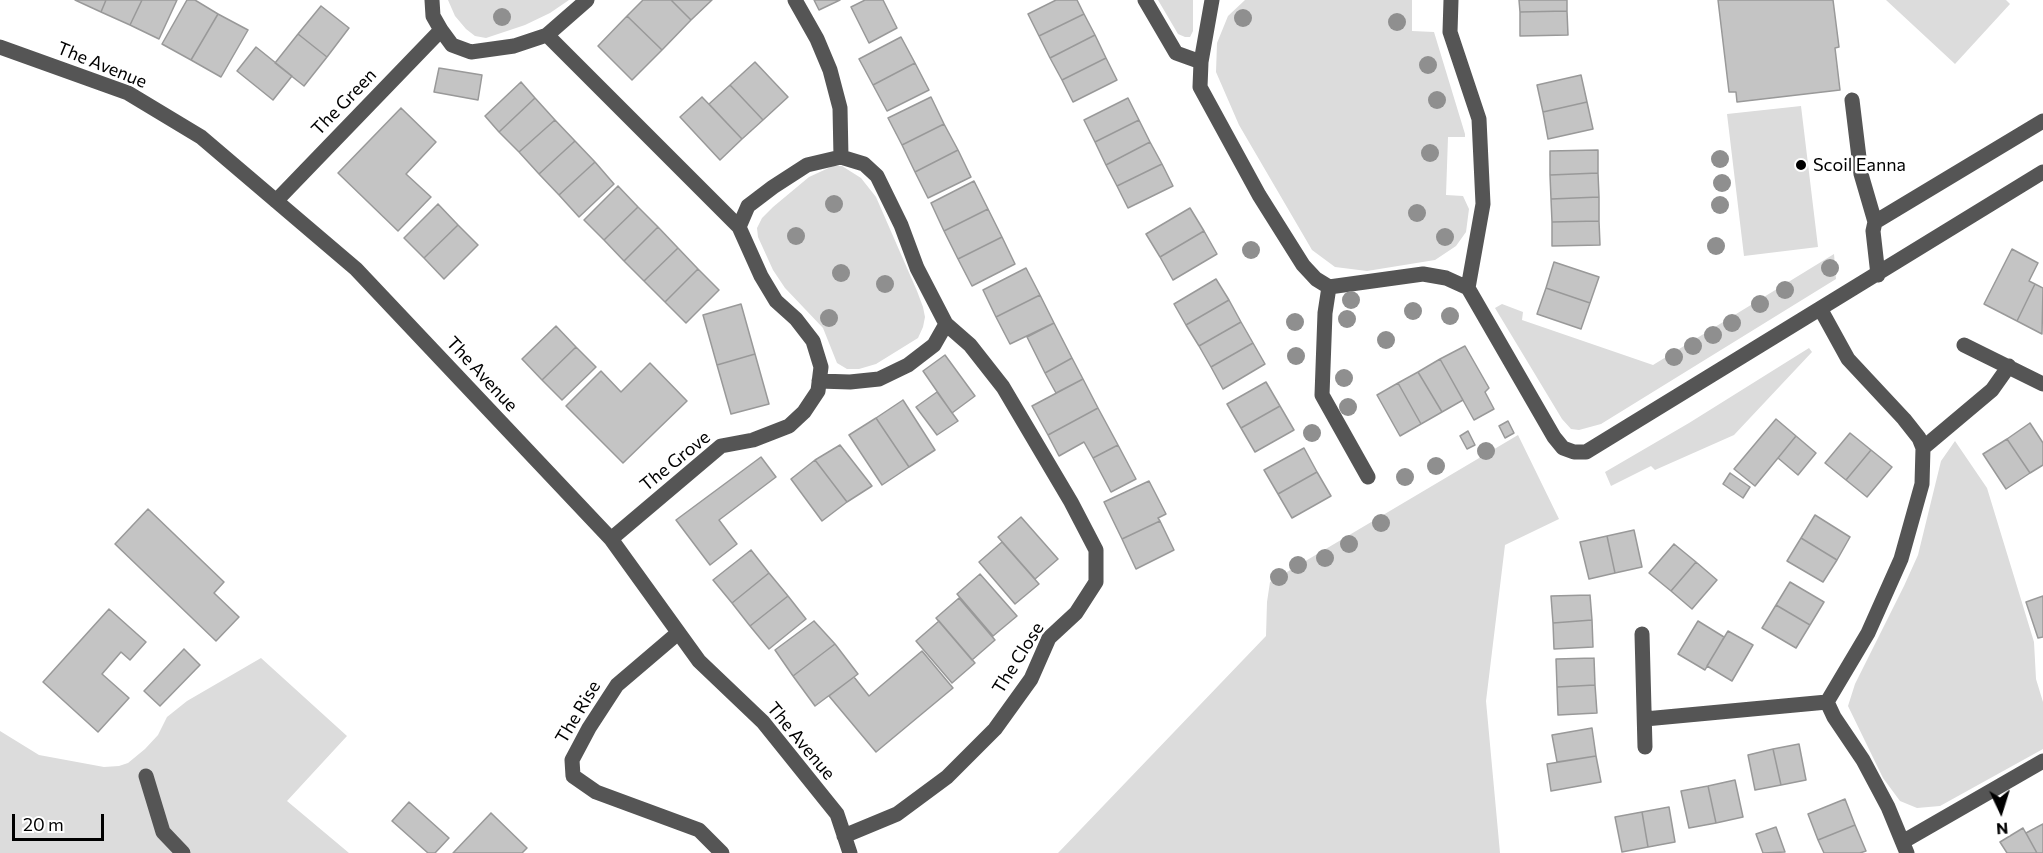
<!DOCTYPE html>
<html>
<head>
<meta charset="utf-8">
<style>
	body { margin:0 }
	#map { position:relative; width:2043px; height:853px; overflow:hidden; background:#fff; font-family:Commissioner,sans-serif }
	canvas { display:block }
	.north { position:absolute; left:1971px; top:781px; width:60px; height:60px; -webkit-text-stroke:4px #fff; paint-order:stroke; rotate:176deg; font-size:16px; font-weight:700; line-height:24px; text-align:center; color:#000 }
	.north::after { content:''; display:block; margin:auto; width:21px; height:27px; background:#000; clip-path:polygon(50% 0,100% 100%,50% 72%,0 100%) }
	.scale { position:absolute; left:12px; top:814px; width:92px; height:27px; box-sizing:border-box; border:3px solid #000; border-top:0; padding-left:8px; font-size:18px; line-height:21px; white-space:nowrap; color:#000; -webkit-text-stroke:4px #fff; paint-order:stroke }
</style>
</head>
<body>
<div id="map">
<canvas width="2043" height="853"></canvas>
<div class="north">N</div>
<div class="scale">20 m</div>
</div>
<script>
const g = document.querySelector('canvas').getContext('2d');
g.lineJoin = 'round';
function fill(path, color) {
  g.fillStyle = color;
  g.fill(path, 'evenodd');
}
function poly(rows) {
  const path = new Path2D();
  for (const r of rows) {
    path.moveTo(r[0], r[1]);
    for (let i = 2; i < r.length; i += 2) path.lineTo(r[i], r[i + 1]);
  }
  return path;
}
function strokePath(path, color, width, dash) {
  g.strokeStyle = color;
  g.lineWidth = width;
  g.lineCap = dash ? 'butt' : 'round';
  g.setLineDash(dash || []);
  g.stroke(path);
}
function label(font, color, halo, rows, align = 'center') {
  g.font = font + ' Commissioner,sans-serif';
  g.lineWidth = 5;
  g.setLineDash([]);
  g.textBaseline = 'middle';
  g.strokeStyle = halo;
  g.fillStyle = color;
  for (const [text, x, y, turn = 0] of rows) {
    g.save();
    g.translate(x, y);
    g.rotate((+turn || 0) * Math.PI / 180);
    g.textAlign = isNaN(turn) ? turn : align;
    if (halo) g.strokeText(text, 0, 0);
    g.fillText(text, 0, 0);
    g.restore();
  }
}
fill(poly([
	[448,0,569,0,550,13,525,25,486,38,475,36,466,29,455,16],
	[1158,0,1193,0,1193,31,1190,37,1185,37,1178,34],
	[1245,0,1412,0,1412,31,1434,32,1465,134,1465,137,1448,137,1446,195,1463,196,1469,209,1466,232,1456,246,1435,260,1367,271,1335,267,1312,250,1239,125,1216,72,1217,43,1228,16],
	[1886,0,2006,0,2010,4,1955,64],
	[1801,106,1818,247,1744,256,1727,114],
	[833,166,842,166,861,178,876,197,917,291,923,307,925,317,923,327,918,338,876,364,859,369,847,369,837,363,823,328,785,288,773,270,758,237,757,228,762,218,773,207,809,177],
	[1834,254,1836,279,1601,424,1579,430,1571,429,1562,419,1495,308,1502,304,1523,312,1522,320,1653,365],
	[1809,348,1812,352,1734,435,1655,470,1651,466,1611,486,1605,472,1689,423],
	[1518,435,1559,519,1505,545,1486,701,1500,853,1058,853,1266,636,1267,602,1270,582],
	[1955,441,1987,488,2034,642,2036,679,2043,702,2043,749,1940,806,1917,808,1900,801,1883,778,1848,706,1855,684,1904,586,1918,555,1941,461],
	[261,658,347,736,287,801,349,853,0,853,0,731,39,755,104,767,119,766,128,763,145,749,158,735,167,717,187,701]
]), '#dcdcdc');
const building = poly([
	[75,0,106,0,101,12,75,0],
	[106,0,142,0,130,25,101,12,106,0],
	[142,0,177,0,159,39,130,25,142,0],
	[187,0,195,0,218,14,191,60,162,44,187,0],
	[643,0,671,0,691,20,662,50,627,16,643,0],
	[671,0,712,0,691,20,671,0],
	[814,0,840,0,819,10,814,0],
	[865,0,883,0,897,28,869,43,851,7,865,0],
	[1056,0,1077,0,1084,14,1039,36,1028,14,1056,0],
	[1519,0,1567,0,1567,11,1520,12,1519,0],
	[1718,0,1833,0,1839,47,1835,48,1840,90,1737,102,1736,92,1729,92,1718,0],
	[321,6,349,28,327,57,298,34,321,6],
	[1567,11,1568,35,1520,36,1520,12,1567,11],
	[218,14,248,30,221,77,191,60,218,14],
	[1084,14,1095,35,1050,58,1039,36,1084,14],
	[627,16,662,50,632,80,598,46,627,16],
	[298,34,327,57,304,86,275,63,298,34],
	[1095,35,1106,58,1062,80,1050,58,1095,35],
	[901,37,915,63,873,85,859,59,901,37],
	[256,47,292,76,273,100,237,71,256,47],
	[1106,58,1117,80,1073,102,1062,80,1106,58],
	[755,62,788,97,763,120,730,85,755,62],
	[915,63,929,90,887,111,873,85,915,63],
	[439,68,482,75,478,100,434,92,439,68],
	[1581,75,1587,102,1543,112,1537,85,1581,75],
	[521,82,535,98,499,132,485,116,521,82],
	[730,85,763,120,742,139,709,104,730,85],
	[702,97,742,139,720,160,680,117,702,97],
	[931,97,944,124,902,145,888,118,931,97],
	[535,98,555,120,519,152,499,132,535,98],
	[1128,98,1139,120,1095,142,1084,120,1128,98],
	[1587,102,1593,129,1548,139,1543,112,1587,102],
	[401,108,436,142,406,174,431,197,398,231,338,173,401,108],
	[555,120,575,141,539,174,519,152,555,120],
	[1139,120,1150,142,1106,165,1095,142,1139,120],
	[944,124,958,150,915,172,902,145,944,124],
	[575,141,595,162,559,195,539,174,575,141],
	[1150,142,1162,164,1117,186,1106,165,1150,142],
	[958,150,971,177,928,198,915,172,958,150],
	[1598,150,1598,173,1550,175,1550,151,1598,150],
	[595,162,614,184,579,217,559,195,595,162],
	[1162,164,1173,186,1128,208,1117,186,1162,164],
	[1598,173,1599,197,1551,199,1550,175,1598,173],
	[974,181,988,209,944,231,931,203,974,181],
	[618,186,638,207,604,240,584,220,618,186],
	[1599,197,1599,221,1552,222,1551,199,1599,197],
	[438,204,458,225,424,258,404,238,438,204],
	[638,207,658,227,624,261,604,240,638,207],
	[1190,208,1204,231,1160,257,1146,234,1190,208],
	[988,209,1002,237,958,259,944,231,988,209],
	[1599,221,1600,245,1552,246,1552,222,1599,221],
	[458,225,478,245,444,279,424,258,458,225],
	[658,227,678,248,644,281,624,261,658,227],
	[1204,231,1217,254,1173,280,1160,257,1204,231],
	[1002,237,1015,264,972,286,958,259,1002,237],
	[678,248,698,269,665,302,644,281,678,248],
	[2012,249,2038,263,2029,281,2035,284,2017,321,1984,304,2012,249],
	[1554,262,1599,277,1590,303,1546,288,1554,262],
	[1026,268,1040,295,996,317,983,290,1026,268],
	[698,269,719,290,686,323,665,302,698,269],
	[1216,279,1229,300,1186,325,1174,304,1216,279],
	[2035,284,2043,288,2042,334,2017,321,2035,284],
	[1546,288,1590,303,1581,329,1537,314,1546,288],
	[1040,295,1054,323,1010,344,996,317,1040,295],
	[1229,300,1241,322,1199,346,1186,325,1229,300],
	[741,304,755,354,717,365,703,315,741,304],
	[1241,322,1253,343,1211,367,1199,346,1241,322],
	[1054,323,1072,358,1045,373,1027,337,1054,323],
	[556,326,576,347,542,380,522,359,556,326],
	[1253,343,1265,364,1223,389,1211,367,1253,343],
	[1465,346,1489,388,1485,392,1494,409,1474,420,1440,359,1465,346],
	[576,347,596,367,562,400,542,380,576,347],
	[755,354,769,404,731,414,717,365,755,354],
	[945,355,975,396,952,413,923,371,945,355],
	[1072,358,1083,379,1056,393,1045,373,1072,358],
	[1440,359,1463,400,1442,412,1418,372,1440,359],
	[650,363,687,401,623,463,566,406,601,371,621,392,650,363],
	[1418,372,1442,412,1421,424,1398,383,1418,372],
	[1083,379,1098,408,1048,435,1032,406,1083,379],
	[1266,382,1280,406,1241,428,1227,404,1266,382],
	[1398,383,1421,424,1400,436,1377,395,1398,383],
	[937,392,958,421,937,435,916,407,937,392],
	[903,400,935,450,909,467,876,418,903,400],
	[1280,406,1294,430,1255,452,1241,428,1280,406],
	[1098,408,1118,445,1093,458,1084,442,1059,456,1048,435,1098,408],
	[876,418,909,467,882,485,849,435,876,418],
	[1776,419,1796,436,1755,486,1734,469,1776,419],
	[1508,421,1514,433,1505,438,1499,426,1508,421],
	[2030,423,2043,443,2043,465,2030,473,2007,439,2030,423],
	[1468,431,1475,445,1467,449,1460,436,1468,431],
	[1850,433,1871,450,1846,480,1825,463,1850,433],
	[1796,436,1816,453,1798,475,1778,458,1796,436],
	[2007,439,2030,473,2006,489,1983,454,2007,439],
	[840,445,872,486,847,502,815,460,840,445],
	[1118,445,1136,479,1111,492,1093,458,1118,445],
	[1304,448,1317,472,1278,494,1264,470,1304,448],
	[1871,450,1892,467,1867,497,1846,480,1871,450],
	[761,457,776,477,719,520,737,544,710,565,676,520,761,457],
	[815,460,847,502,822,521,791,479,815,460],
	[1317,472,1331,496,1292,518,1278,494,1317,472],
	[1730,473,1750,487,1743,498,1723,484,1730,473],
	[1149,481,1166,514,1158,518,1160,521,1122,539,1104,502,1149,481],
	[148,509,224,582,214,593,239,617,216,641,115,544,148,509],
	[1815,515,1850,537,1837,560,1801,538,1815,515],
	[1021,517,1058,559,1035,579,998,537,1021,517],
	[1160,521,1174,550,1136,569,1122,539,1160,521],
	[1634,530,1642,567,1615,573,1607,536,1634,530],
	[1607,536,1615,573,1589,579,1580,542,1607,536],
	[1801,538,1837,560,1823,582,1787,561,1801,538],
	[1002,542,1039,584,1015,604,979,562,1002,542],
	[1674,544,1696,562,1671,591,1649,573,1674,544],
	[751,550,769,573,732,603,713,580,751,550],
	[1696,562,1717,580,1692,609,1671,591,1696,562],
	[769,573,788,596,750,626,732,603,769,573],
	[980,574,1017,616,993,636,957,594,980,574],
	[1790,582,1824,602,1810,625,1776,605,1790,582],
	[1590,595,1592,620,1553,623,1551,596,1590,595],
	[788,596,806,619,769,649,750,626,788,596],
	[2043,596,2043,637,2038,638,2026,602,2043,596],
	[959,598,995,640,972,660,936,618,959,598],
	[1776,605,1810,625,1796,648,1762,628,1776,605],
	[109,609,146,642,130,660,121,652,102,674,129,698,98,732,43,682,109,609],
	[1592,620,1593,647,1554,649,1553,623,1592,620],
	[814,621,835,644,793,676,775,650,814,621],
	[939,621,975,663,952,683,916,641,939,621],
	[1698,621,1724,637,1705,670,1678,654,1698,621],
	[1728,631,1753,645,1732,681,1707,666,1728,631],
	[835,644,858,674,815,706,793,676,835,644],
	[184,649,200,665,160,706,144,691,184,649],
	[922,651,953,688,876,752,829,696,854,677,869,696,922,651],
	[1594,658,1595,685,1557,687,1556,659,1594,658],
	[1595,685,1597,713,1558,715,1557,687,1595,685],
	[1592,728,1596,756,1557,762,1552,735,1592,728],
	[1799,744,1806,780,1781,785,1773,749,1799,744],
	[1773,749,1781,785,1755,790,1748,755,1773,749],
	[1596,756,1601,782,1551,791,1547,764,1596,756],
	[1735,780,1743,817,1716,823,1708,786,1735,780],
	[1708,786,1716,823,1689,828,1681,791,1708,786],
	[1845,799,1855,825,1818,840,1808,814,1845,799],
	[409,802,449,838,435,853,428,853,392,821,409,802],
	[1669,807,1675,842,1648,847,1642,812,1669,807],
	[1642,812,1648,847,1622,852,1615,817,1642,812],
	[491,813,527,848,522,853,453,853,491,813],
	[2043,824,2043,853,2037,853,2026,833,2043,824],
	[1855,825,1866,851,1860,853,1824,853,1818,840,1855,825],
	[1776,827,1785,852,1763,853,1756,834,1776,827],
	[2023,828,2037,853,2007,853,2000,842,2023,828]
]);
fill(building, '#c4c4c4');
strokePath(building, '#999', 1.5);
strokePath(poly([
	[432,0,433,16,441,30,452,45,471,52,514,46,547,35,587,0],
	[795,0,817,39,830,70,840,108,841,157],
	[1145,0,1176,53,1201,62],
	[1212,0,1201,62,1200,87,1259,195,1303,265,1316,279,1329,287,1423,274,1446,278,1468,288],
	[1451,0,1450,32,1479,119,1483,204,1468,288,1554,437,1563,448,1574,452,1586,452,2043,172],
	[547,35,739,227,761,276,776,301,796,319,813,341,821,367,818,391,804,412,789,426,753,440,721,446,611,539],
	[0,47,128,93,201,137,356,269,611,539,699,661,763,722,837,814,850,853],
	[1852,100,1861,174,1875,222],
	[276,201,441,30],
	[739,227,748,206,773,187,807,165,841,157,864,164,877,176,901,225,917,268,946,324,934,345,908,365,879,379,850,382,819,381],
	[1878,275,1873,231,1875,222,2043,121],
	[1329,287,1325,313,1322,395,1368,477],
	[1821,310,1848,359,1904,419,1919,438,1923,448,1922,484,1901,559,1868,633,1827,702,1834,717,1863,760,1888,807,1907,853],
	[1964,345,2043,384],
	[1923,448,1992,390,2009,366],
	[678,633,617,685,589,728,572,760,573,776,596,792,699,830,722,853],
	[1642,634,1645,747],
	[1645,719,1827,702],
	[146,776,163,832,183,853],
	[844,836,897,814,947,777,995,729,1031,679,1049,638,1076,613,1096,582,1096,550,1071,502,1003,387,970,345,946,324],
	[1904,841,2043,761]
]), '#555', 15);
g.fillStyle = '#8f8f8f';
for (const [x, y] of [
	[502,17],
	[1243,18],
	[1397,22],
	[1428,65],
	[1437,100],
	[1430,153],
	[1720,159],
	[1722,183],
	[834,204],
	[1720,205],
	[1417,213],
	[796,236],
	[1445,237],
	[1716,246],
	[1251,250],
	[1830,268],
	[841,273],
	[885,284],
	[1785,290],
	[1351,300],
	[1760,304],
	[1413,311],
	[1450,316],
	[829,318],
	[1347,319],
	[1295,322],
	[1732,323],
	[1713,335],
	[1386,340],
	[1693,346],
	[1296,356],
	[1674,357],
	[1344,378],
	[1348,407],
	[1312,433],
	[1486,451],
	[1436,466],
	[1405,477],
	[1381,523],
	[1349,544],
	[1325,558],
	[1298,565],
	[1279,577]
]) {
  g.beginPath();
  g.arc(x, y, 9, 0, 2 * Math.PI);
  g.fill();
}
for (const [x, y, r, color] of [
	[1801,165,6,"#000"]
]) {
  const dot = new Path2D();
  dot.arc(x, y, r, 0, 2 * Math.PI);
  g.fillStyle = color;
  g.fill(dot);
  strokePath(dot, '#fff', 2);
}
label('18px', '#000', '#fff', [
	["The Avenue",102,65,22],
	["The Green",344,102,-46],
	["The Avenue",482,374,47],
	["The Grove",675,461,-39],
	["The Close",1018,658,-58],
	["The Rise",578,712,-59],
	["The Avenue",801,741,50]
]);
label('18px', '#000', '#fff', [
	["Scoil Eanna",1813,165]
], 'left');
</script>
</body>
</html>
